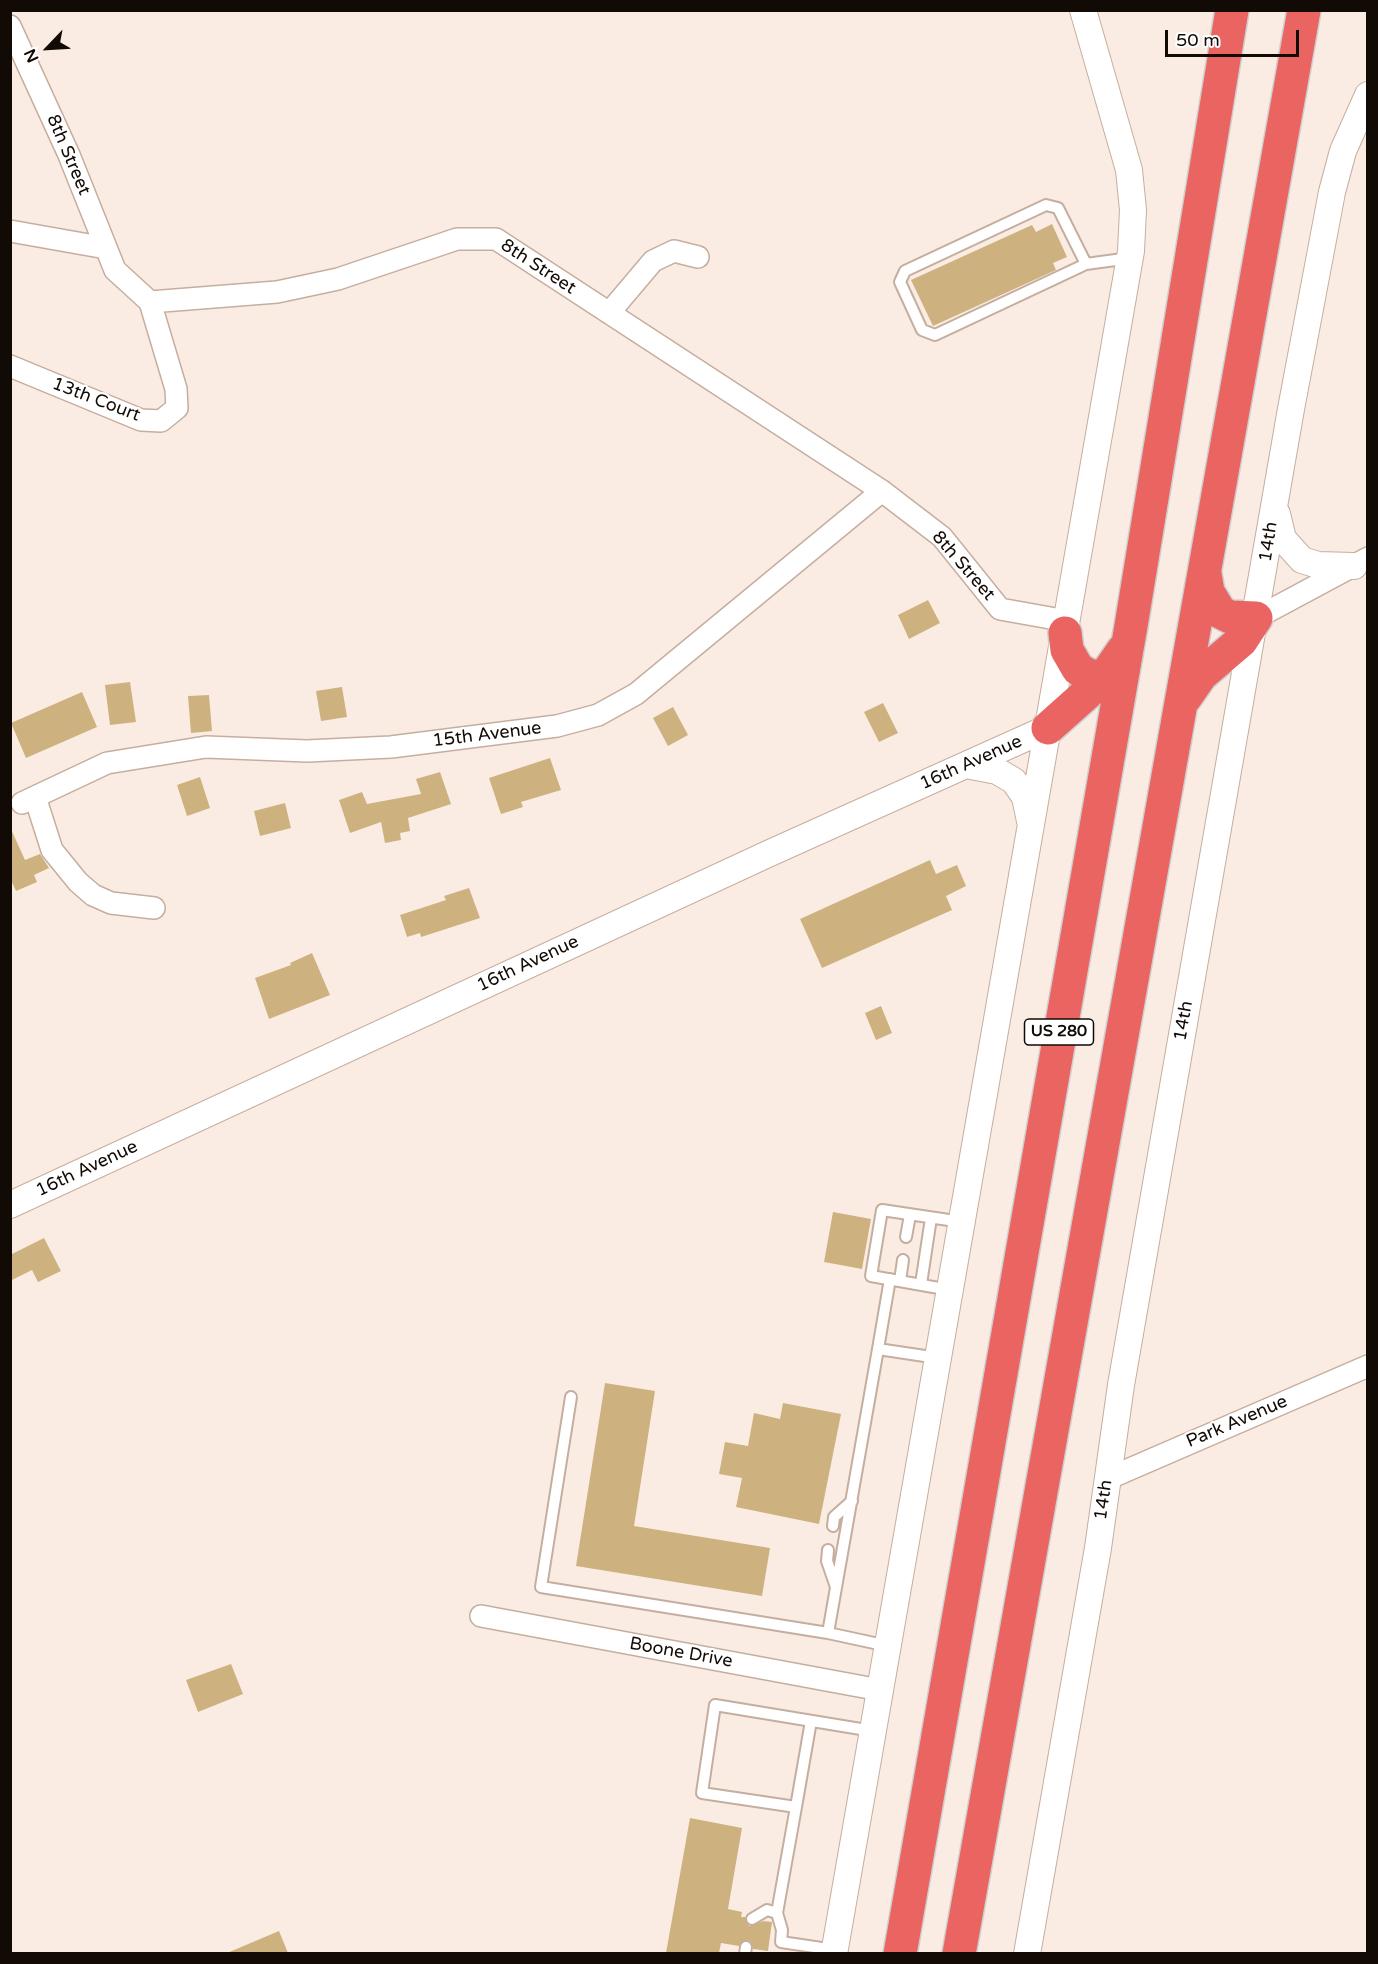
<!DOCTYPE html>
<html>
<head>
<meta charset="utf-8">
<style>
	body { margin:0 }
	#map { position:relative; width:1378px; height:1964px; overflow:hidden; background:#fbece3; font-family:"Varela Round",sans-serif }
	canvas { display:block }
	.frame { position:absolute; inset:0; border:12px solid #120a05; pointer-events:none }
	.north { position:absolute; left:18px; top:18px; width:60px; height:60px; -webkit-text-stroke:4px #fff; paint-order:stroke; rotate:245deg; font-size:16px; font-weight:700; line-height:24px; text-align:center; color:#120a05 }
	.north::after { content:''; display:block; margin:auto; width:21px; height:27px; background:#120a05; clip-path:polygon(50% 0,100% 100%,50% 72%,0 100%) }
	.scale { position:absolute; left:1165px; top:30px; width:134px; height:27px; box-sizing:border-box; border:3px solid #120a05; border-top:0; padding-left:8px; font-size:18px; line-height:21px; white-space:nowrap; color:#120a05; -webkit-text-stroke:4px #fff; paint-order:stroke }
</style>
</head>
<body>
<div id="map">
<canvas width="1378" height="1964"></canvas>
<div class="frame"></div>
<div class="north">N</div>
<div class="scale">50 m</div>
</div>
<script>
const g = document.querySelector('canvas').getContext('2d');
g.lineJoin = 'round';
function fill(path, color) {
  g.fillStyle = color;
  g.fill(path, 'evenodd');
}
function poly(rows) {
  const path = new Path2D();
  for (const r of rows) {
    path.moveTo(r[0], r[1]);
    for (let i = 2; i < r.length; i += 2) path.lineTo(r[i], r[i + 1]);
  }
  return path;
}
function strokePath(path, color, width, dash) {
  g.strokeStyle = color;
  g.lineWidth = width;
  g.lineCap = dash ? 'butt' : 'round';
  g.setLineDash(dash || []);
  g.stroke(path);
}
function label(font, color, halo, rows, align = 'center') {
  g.font = font + ' "Varela Round",sans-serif';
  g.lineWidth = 4.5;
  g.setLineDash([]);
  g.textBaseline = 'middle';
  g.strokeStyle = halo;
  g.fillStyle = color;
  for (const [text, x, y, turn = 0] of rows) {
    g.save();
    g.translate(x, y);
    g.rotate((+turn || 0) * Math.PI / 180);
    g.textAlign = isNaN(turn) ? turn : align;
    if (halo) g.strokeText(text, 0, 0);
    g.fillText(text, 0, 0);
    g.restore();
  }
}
fill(poly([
	[1052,224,1067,257,1053,263,1056,270,933,326,911,280,1032,225,1036,232],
	[928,600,940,623,909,639,898,615],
	[130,682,136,722,110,725,105,685],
	[342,687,347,717,321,721,316,691],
	[82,692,97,727,26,758,11,723],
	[209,695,212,731,191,733,188,696],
	[883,703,898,733,879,742,864,712],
	[673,707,688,735,668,746,653,718],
	[550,758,561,790,521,802,523,807,501,814,489,778],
	[440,772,451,804,408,818,410,831,400,833,401,840,385,843,381,822,350,833,339,800,362,792,367,804,421,794,416,779],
	[200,777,210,808,187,816,177,785],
	[285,803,291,828,260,836,254,811],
	[10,827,25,860,40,854,49,868,34,875,37,882,16,891,10,878],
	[930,860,936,874,957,865,966,886,946,896,952,910,822,968,800,919],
	[469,888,480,918,421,937,420,933,407,937,400,915,446,900,444,896],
	[312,953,330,995,269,1019,255,978,291,965,290,963],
	[881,1006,892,1033,876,1040,865,1013],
	[833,1212,871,1219,862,1269,824,1262],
	[44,1238,61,1271,38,1282,32,1270,10,1281,10,1255],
	[605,1383,655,1391,634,1526,770,1548,762,1596,576,1566],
	[783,1403,841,1414,819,1524,736,1507,742,1478,719,1474,725,1442,748,1446,754,1413,780,1419],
	[231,1664,243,1694,198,1712,186,1680],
	[690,1818,742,1828,728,1909,742,1912,741,1917,745,1917,749,1926,764,1921,772,1922,768,1951,753,1949,751,1942,746,1940,739,1946,721,1943,719,1953,666,1953],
	[279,1931,288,1953,227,1953]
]), '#cdb27f');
const service = poly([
	[1086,264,1058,208,1046,205,905,271,900,282,922,330,935,335,1086,264,1130,258],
	[906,1237,910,1215],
	[900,1281,903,1260],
	[921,1284,931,1218],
	[950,1290,871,1276,882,1210,962,1222],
	[878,1349,890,1279],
	[571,1397,541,1587,828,1633,878,1349,938,1358],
	[833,1526,834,1517,852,1501],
	[828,1550,827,1561,836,1587],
	[828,1633,888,1646],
	[796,1807,811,1721],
	[752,1919,767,1910,777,1913],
	[835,1950,781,1942,782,1930,777,1913,796,1807,702,1793,715,1705,873,1731],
	[745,1954,746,1947]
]);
const minor = poly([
	[10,26,69,155,115,270,150,302,277,292,338,279,457,239,496,239,882,491,942,537,1000,609,1067,621],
	[10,231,106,248],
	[609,313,653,261,674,251,698,257],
	[10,366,141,420,161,421,177,408,176,389,150,302],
	[1256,618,1368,558],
	[35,797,52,850,78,882,93,895,111,903,154,908],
	[22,803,107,763,206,747,307,751,391,747,557,726,598,715,636,694,882,491],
	[1107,1479,1368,1366],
	[481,1616,880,1690]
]);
const tertiary = poly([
	[1277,514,1283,539,1302,560,1318,565,1354,566],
	[966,765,997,771,1014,781,1025,797,1030,821],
	[10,1205,770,853,1048,728],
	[834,1954,1131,251,1133,210,1129,170,1083,10],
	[1027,1954,1098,1548,1121,1385,1291,409,1332,192,1343,151,1368,95]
]);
const motorway = poly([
	[1065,633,1067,650,1078,669,1092,677,1108,674],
	[1185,698,1201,675,1241,641,1256,618,1230,617,1220,612,1208,592,1205,574],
	[1048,728,1103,679,1123,650],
	[900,1954,1131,626,1232,10],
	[959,1954,1304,10]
]);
strokePath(service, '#c6ae9f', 14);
strokePath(minor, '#c6ae9f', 24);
strokePath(tertiary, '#c6ae9f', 28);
strokePath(motorway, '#d0cecd', 36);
strokePath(service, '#fff', 10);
strokePath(minor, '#fff', 21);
strokePath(tertiary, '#fff', 26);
strokePath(motorway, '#ea6461', 33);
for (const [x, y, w] of [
	[1059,1032,69]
]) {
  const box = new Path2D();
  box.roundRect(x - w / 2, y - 13, w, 26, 4.5);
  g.fillStyle = '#fff';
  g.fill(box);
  strokePath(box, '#120a05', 1.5);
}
label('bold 16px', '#120a05', null, [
	["US 280",1059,1032]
]);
label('18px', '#120a05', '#fff', [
	["8th Street",68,155,67],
	["8th Street",538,267,33],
	["13th Court",96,400,21],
	["14th",1269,542,-81],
	["8th Street",963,566,49],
	["15th Avenue",487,735,-7],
	["16th Avenue",971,763,-24],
	["16th Avenue",528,964,-25],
	["14th",1184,1021,-80],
	["16th Avenue",87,1169,-25],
	["Park Avenue",1237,1422,-23],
	["14th",1104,1500,-82],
	["Boone Drive",681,1653,10]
]);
</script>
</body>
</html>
